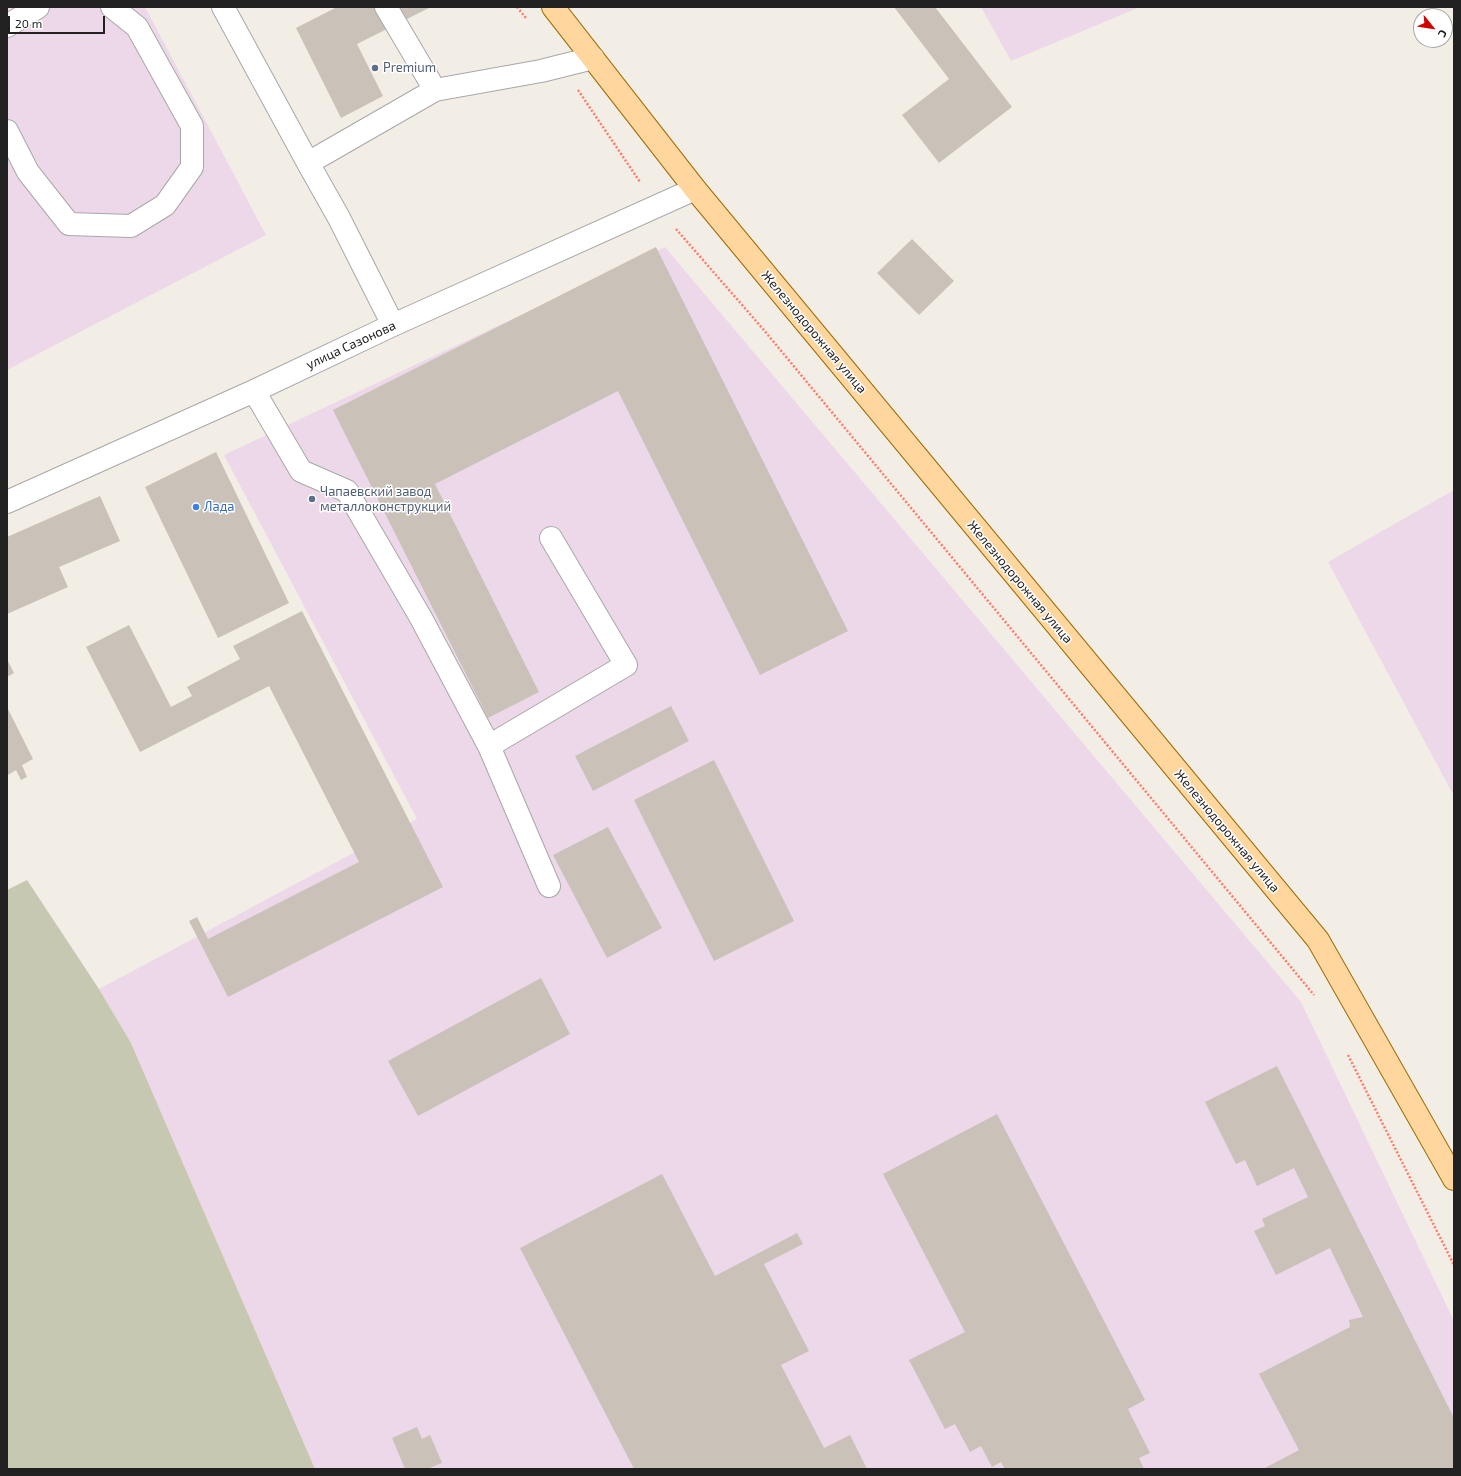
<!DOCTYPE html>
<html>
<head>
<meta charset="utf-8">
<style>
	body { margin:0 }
	#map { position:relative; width:1461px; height:1476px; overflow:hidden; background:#f2eee6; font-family:"Exo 2",sans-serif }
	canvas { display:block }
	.frame { position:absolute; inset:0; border:8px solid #212121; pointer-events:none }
	.north { position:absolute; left:1413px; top:8px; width:40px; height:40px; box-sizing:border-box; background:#fff; border:1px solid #a6a6a6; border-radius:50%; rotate:120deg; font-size:11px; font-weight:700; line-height:16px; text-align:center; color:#212121 }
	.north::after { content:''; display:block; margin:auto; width:14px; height:18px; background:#d10100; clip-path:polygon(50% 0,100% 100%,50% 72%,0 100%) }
	.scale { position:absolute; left:8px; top:16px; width:97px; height:18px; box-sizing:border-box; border:2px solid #212121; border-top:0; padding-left:5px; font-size:12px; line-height:14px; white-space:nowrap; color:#212121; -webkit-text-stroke:3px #fff; paint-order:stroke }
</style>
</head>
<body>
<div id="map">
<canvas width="1461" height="1476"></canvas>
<div class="frame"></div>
<div class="north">С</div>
<div class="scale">20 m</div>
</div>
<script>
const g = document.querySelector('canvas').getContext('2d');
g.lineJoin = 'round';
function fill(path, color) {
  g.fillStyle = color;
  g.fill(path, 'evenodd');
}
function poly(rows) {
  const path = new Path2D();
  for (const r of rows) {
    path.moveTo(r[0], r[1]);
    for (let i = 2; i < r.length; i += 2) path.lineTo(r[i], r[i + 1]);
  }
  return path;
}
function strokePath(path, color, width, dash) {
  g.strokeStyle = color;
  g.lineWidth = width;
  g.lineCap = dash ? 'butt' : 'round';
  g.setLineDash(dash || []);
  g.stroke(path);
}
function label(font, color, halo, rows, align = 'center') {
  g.font = font + ' "Exo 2",sans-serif';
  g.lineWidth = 3;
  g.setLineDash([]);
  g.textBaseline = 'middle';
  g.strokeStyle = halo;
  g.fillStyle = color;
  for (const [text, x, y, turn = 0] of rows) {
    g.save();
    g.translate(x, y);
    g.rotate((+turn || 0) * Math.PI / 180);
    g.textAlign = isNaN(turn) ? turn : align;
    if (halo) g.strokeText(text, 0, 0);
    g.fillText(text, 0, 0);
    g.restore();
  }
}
fill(poly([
	[7,7,145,7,266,235,7,370],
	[981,7,1140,7,1011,61],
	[665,247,1301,1002,1454,1321,1454,1469,315,1469,131,1043,99,989,417,819,224,455],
	[1454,490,1454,796,1328,562]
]), '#ecd8e8');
fill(poly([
	[27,880,99,989,131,1043,315,1469,7,1469,7,890]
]), '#c7c8b1');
fill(poly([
	[337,7,431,7,357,44,383,96,341,118,296,28],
	[894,7,935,7,1012,107,939,163,902,115,949,79],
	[912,239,954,281,919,315,877,273],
	[656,247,848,631,760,675,618,391,435,484,539,692,488,718,333,410],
	[216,452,289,603,218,638,145,487],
	[100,496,120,541,59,567,68,587,7,614,7,537],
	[302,611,443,887,228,997,189,921,197,917,208,939,359,862,269,686,140,752,86,647,129,625,171,707,192,696,187,687,240,659,233,646],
	[7,659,14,673,7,677],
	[671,706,689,741,593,791,575,756],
	[7,707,33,759,22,765,27,777,21,780,16,770,8,775,7,774],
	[714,760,794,921,714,961,634,800],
	[608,827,662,928,607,958,553,855],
	[541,978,570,1034,418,1116,388,1061],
	[1277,1066,1454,1418,1454,1469,1263,1469,1299,1450,1259,1374,1350,1327,1349,1320,1363,1317,1330,1248,1276,1275,1254,1231,1265,1226,1262,1219,1308,1197,1294,1168,1257,1186,1245,1160,1236,1164,1205,1102],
	[997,1114,1145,1400,1128,1409,1150,1453,1139,1458,1144,1469,1005,1469,1001,1462,992,1467,981,1446,970,1452,955,1424,945,1429,909,1360,965,1332,883,1174],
	[662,1174,715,1276,797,1233,803,1244,764,1264,809,1351,781,1365,824,1448,850,1435,867,1469,634,1469,520,1248],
	[417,1427,422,1439,430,1435,442,1463,427,1469,405,1469,392,1438]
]), '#cac1b9');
const minor = poly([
	[223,7,308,163],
	[386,7,435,90,541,71,593,58],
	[7,26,38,7],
	[7,131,28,172,69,224,131,226,165,205,192,167,192,126,137,27,112,7],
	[393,325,339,218,308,163,435,90],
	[254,391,301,471,347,491,421,618,489,746,549,886],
	[7,502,254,391,393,325,695,189],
	[489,746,626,665,551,538]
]);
const major = poly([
	[553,7,695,189,1318,940,1454,1179]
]);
strokePath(minor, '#a8a8a8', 24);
strokePath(major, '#9d6a00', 24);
strokePath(poly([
	[517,7,526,18],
	[578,90,640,182],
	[676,229,763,329,1314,995],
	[1348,1055,1454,1265]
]), '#ff7a6a', 2.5, [2, 2]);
strokePath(minor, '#fff', 22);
strokePath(major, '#ffd69e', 22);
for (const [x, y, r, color] of [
	[375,68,4,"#5c6f8a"],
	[312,499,4,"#5c6f8a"],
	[196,507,4,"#3f7fe0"]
]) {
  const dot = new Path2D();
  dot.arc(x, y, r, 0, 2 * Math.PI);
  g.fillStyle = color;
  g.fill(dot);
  strokePath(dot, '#fff', 1.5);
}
label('13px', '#4e5e75', '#fff', [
	["Premium",383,68],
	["Чапаевский завод",320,492],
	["металлоконструкций",320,507]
], 'left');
label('13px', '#212121', '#fff', [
	["Железнодорожная улица",814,332,50],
	["улица Сазонова",351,345,-25],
	["Железнодорожная улица",1020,582,50],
	["Железнодорожная улица",1227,831,50]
]);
label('13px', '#366cbe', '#fff', [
	["Лада",204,507]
], 'left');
</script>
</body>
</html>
